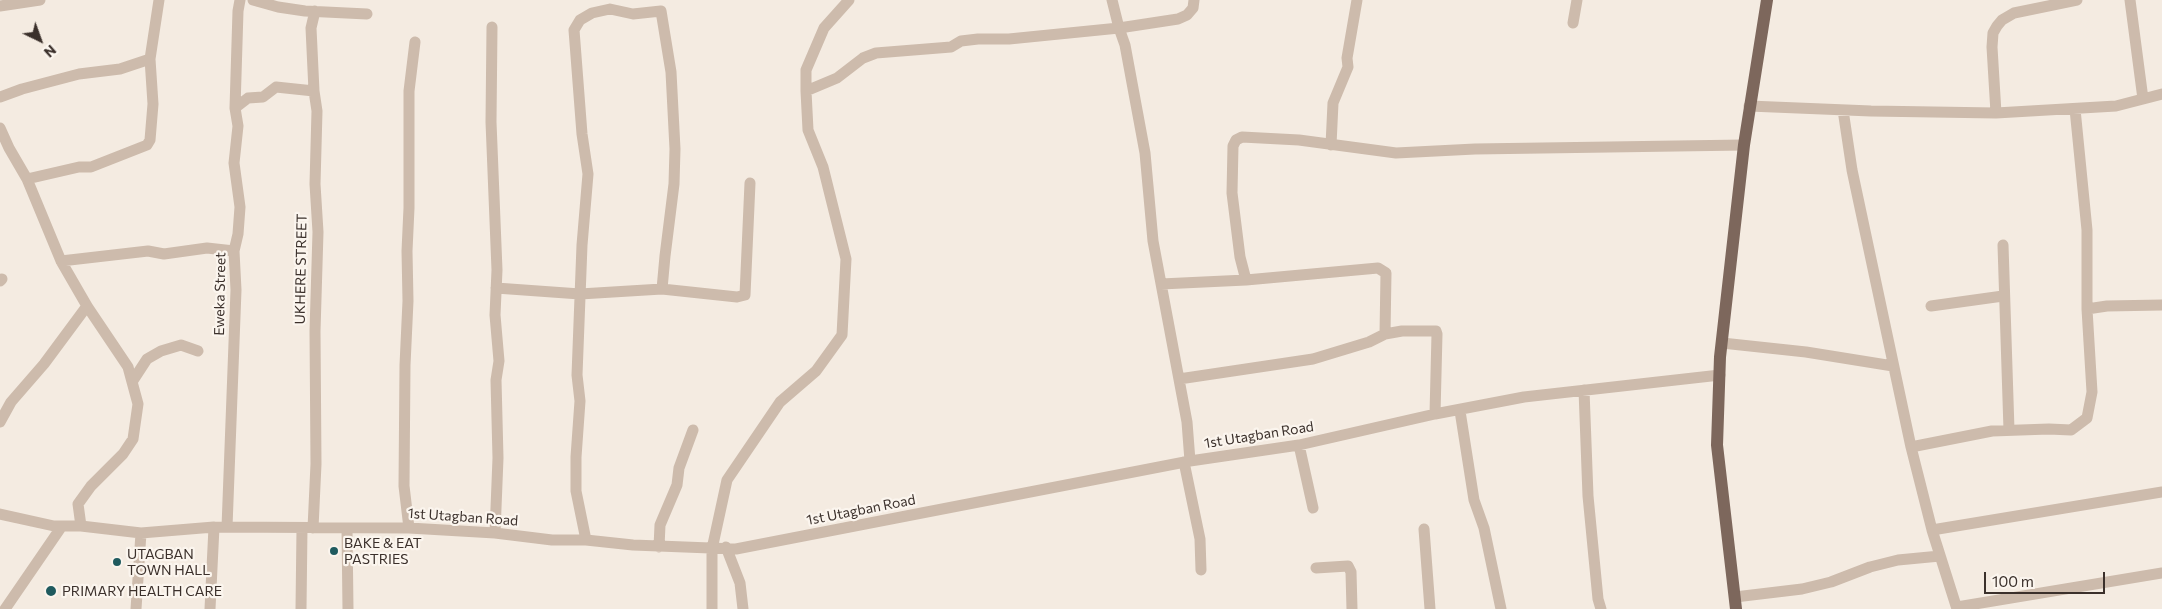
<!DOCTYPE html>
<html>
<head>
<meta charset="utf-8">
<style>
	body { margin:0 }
	#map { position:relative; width:2162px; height:609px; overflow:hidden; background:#f4ebe1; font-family:Commissioner,sans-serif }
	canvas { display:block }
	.north { position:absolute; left:15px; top:15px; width:50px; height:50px; -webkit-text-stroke:4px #fbf5ee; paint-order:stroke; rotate:138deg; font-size:14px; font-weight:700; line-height:20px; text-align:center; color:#3b302b }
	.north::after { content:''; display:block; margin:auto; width:18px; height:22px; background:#3b302b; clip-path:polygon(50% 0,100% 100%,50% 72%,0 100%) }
	.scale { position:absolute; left:1984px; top:572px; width:121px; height:22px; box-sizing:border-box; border:2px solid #3b302b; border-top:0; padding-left:6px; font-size:15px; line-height:18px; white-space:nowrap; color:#3b302b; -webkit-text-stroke:4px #fbf5ee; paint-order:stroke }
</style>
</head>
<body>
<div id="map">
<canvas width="2162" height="609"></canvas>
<div class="north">N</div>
<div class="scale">100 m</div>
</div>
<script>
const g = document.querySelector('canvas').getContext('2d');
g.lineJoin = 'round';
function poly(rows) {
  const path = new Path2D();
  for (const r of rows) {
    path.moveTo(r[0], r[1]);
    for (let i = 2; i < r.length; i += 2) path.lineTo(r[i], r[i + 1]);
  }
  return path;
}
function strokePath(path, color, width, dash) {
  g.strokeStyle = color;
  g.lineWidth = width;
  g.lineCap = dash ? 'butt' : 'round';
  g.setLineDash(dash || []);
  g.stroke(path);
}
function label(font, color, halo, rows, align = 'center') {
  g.font = font + ' Commissioner,sans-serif';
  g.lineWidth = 4.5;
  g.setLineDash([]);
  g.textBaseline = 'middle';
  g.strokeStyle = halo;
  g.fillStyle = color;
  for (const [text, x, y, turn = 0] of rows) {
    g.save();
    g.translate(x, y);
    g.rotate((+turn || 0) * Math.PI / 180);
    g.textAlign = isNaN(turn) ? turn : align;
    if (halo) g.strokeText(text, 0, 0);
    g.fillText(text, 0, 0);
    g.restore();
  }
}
strokePath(poly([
	[253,0,278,7,305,11,367,14],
	[1112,0,1119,28,1178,19,1187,15,1193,8,1194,0],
	[2130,0,2143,99],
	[0,6,40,0],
	[1573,23,1577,0],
	[492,27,491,122,497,270,495,315,499,361,496,380,498,458,495,533],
	[806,91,837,78,863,58,876,53,951,47,961,41,978,39,1009,39,1119,28,1125,45,1145,153,1153,241,1187,422,1190,461],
	[0,97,22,89,79,74,120,69,150,59],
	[1749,106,1871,111,1996,113,2116,106,2162,94],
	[235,108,248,98,263,97,276,87,314,91],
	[1843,110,1852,170,1911,447,1932,530,1957,609],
	[1996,113,1992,47,1993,33,1997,26,2002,20,2014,13,2077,0],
	[0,128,9,148,27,179,61,261,87,306,128,367,138,404,133,439,123,454,91,486,78,504,81,526],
	[1331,145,1333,103,1348,67,1347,58,1357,0],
	[27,179,79,167,91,167,147,145,150,140,153,104,150,59,159,0],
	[2003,245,2009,430],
	[61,261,148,251,164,254,207,248,234,251],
	[1246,280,1240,257,1232,193,1233,146,1236,140,1242,137,1299,140,1396,153,1475,149,1744,145],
	[0,281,2,279],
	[1161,284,1246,280,1378,268,1386,273,1385,334],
	[496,288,580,294,662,289,737,297,745,295,750,183],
	[1931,306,2003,296],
	[2087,309,2107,306,2162,305],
	[1722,343,1806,352,1893,366],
	[1179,379,1313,359,1369,342,1385,334,1402,331,1436,331,1437,334,1435,414],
	[132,382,147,359,161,351,181,345,198,351],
	[1584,390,1588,496,1598,599,1601,609],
	[1460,411,1474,500,1484,528,1501,609],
	[0,422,11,402,44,364,87,306],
	[1299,445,1313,508],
	[1911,447,1992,431,2049,429,2071,430,2087,418,2092,392,2087,309,2087,230,2075,109],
	[1184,462,1200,539,1201,570],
	[0,514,54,526,81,526,141,533,214,527,409,528,495,533,552,540,586,540,633,545,736,549,1190,461,1299,445,1435,414,1524,397,1720,375],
	[227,527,236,290,234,251,238,234,240,207,234,163,238,126,235,108,238,11,240,0],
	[313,528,316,464,315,331,318,232,315,184,317,111,314,91,311,28,315,11],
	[347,528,348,609],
	[409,528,404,486,405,365,408,301,407,251,409,208,409,91,415,42],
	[1424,529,1430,609],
	[1932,530,2162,492],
	[586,540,576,491,576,457,580,401,577,375,582,245,588,174,582,134,574,30,580,20,592,13,610,9,633,14,661,11,671,72,675,149,674,184,665,256,662,289],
	[659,547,660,525,677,485,679,468,693,430],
	[726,547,740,583,743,609],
	[1316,568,1348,566,1351,572,1352,609],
	[1735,597,1802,589,1831,582,1870,567,1898,560,1940,556],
	[1957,607,2162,573],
	[5,609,62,526],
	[136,609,141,533],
	[210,609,214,527],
	[301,609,302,528],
	[712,609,712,549,727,480,780,402,816,371,842,335,846,259,823,167,808,130,806,91,806,70,824,28,849,0]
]), '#cdbbac', 11);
strokePath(poly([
	[1736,609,1717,445,1720,357,1744,145,1767,0]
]), '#7d675c', 12);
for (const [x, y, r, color] of [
	[334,551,5,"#1f5a5e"],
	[117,562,5,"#1f5a5e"],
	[51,591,6,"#1f5a5e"]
]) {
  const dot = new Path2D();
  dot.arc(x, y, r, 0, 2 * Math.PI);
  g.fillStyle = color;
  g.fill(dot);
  strokePath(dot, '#fbf5ee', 2);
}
label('14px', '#3b302b', '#fbf5ee', [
	["UKHERE STREET",301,269,-89],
	["Eweka Street",220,294,-89],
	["1st Utagban Road",1259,435,-9],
	["1st Utagban Road",861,510,-11],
	["1st Utagban Road",463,517,4]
]);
label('14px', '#3b302b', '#fbf5ee', [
	["BAKE & EAT",344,543],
	["PASTRIES",344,559],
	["UTAGBAN",127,554],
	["TOWN HALL",127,570],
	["PRIMARY HEALTH CARE",62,591]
], 'left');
</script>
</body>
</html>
